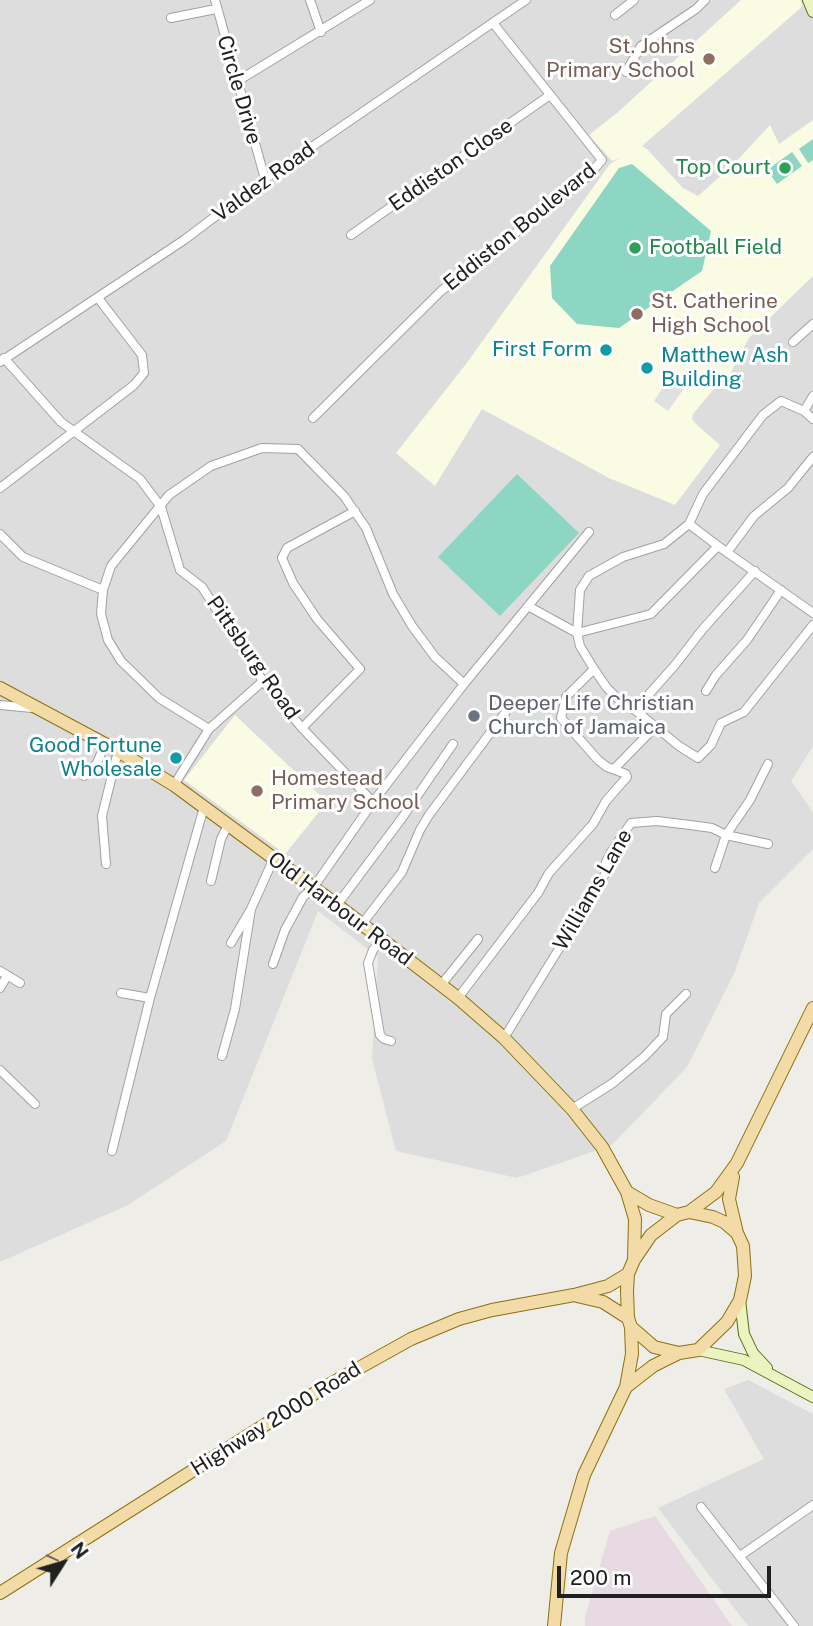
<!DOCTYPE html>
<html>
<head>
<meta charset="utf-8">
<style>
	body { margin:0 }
	#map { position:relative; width:813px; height:1626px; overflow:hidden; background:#efede7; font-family:"Public Sans",sans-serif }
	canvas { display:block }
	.north { position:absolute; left:28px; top:1528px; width:70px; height:70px; -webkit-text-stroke:5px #fff; paint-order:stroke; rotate:53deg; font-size:19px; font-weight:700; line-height:28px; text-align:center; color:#202020 }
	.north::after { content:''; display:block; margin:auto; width:24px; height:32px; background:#202020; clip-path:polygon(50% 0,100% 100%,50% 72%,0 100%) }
	.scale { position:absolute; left:557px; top:1566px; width:214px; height:32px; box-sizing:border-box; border:4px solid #202020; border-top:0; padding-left:9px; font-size:21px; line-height:24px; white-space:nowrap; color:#202020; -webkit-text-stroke:5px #fff; paint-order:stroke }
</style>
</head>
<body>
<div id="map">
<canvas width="813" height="1626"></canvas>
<div class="north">N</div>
<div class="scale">200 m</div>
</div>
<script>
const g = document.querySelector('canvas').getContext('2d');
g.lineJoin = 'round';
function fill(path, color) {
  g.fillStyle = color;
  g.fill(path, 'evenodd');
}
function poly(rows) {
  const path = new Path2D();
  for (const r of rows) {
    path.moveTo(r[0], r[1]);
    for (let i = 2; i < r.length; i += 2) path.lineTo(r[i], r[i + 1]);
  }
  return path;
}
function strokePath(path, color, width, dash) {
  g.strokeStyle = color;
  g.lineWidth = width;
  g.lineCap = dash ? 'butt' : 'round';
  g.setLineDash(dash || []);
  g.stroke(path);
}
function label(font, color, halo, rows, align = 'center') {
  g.font = font + ' "Public Sans",sans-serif';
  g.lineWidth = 6;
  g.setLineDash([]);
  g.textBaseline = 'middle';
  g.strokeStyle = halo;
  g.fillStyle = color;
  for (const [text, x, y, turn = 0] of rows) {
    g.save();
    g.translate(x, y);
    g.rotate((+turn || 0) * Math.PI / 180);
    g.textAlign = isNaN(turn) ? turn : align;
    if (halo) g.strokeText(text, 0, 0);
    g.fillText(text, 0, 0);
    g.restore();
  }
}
fill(poly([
	[0,0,813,0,813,746,791,781,813,812,813,849,759,903,734,974,687,1067,612,1145,517,1178,396,1151,372,1059,378,957,318,911,226,1141,128,1205,0,1262],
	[748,1380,813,1414,813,1626,748,1626,658,1508,764,1459,724,1389]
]), '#ddd');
fill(poly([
	[655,1516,732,1626,585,1626,585,1617,610,1531]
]), '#e7dae3');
fill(poly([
	[741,0,800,0,803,6,642,146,647,149,683,188,698,196,733,165,770,125,779,144,813,120,813,276,749,338,730,374,713,390,693,414,692,419,697,425,720,445,675,505,609,478,482,409,435,486,396,453,466,364,610,164,620,158,612,161,589,135,618,112],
	[235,715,327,802,285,854,184,780]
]), '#f9fce3');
fill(poly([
	[813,139,813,160,808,163,799,149],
	[792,152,802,166,777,184,767,170],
	[632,164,711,231,702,271,619,328,577,324,552,298,550,266,619,168],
	[517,474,579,533,500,616,438,557]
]), '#8dd6c3');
fill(poly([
	[672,374,687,384,668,411,654,401]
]), '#e0e0e0');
const minor = poly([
	[215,0,265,179],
	[310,0,321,32],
	[615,15,634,0],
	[171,18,216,9],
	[626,72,641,46,696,9,705,0],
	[236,82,370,0],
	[351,235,550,95],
	[793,342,813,324],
	[4,358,61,422,140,479,161,507,180,570,202,587,263,681,302,728,373,802],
	[0,362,184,240,265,179,526,0],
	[804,411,813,396],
	[313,418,441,291,587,177,602,160,493,23],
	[0,488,134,385,144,373,142,355,98,298],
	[689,524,718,546],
	[0,534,23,557,103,590],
	[728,551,754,516,788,488,813,457],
	[528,606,577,633,651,614,718,546,813,613],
	[594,669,607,688,624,705,635,710,679,746,698,758,711,745,721,723,744,712,813,625],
	[706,691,716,675,747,640,781,590],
	[0,705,32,708],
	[635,710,675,665,702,630,755,571],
	[302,728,360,669,317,619,293,583,282,558,287,548,355,511],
	[209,729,159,698,121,661,108,640,101,614,103,590,111,566,169,495,211,466,262,448,298,449,344,496,366,528,393,594,412,626,435,657,464,684],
	[615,768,655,727],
	[84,776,97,763,105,744],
	[174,785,209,729,263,681],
	[106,864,102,816,118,751],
	[715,868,726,835,768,844],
	[211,881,221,839,228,825],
	[337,905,402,818,453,744],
	[362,924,402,872,420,830,429,815,505,713],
	[382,940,373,950,368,963,380,1035,384,1039,391,1041],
	[231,943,251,909,274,858],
	[273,964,285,930,303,897,313,888,373,802,464,684,589,532],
	[0,971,20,983],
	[441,985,478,939],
	[0,988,7,976],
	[121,993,150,998],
	[458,998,538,893,549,873,593,824,606,801,627,777,626,774,607,767,598,760,561,718,566,697,594,669,580,646,577,633,580,590,589,576,623,557,664,544,689,524,703,494,763,415,781,401,804,411,813,419],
	[504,1038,605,874,606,862,611,852,631,823,657,821,690,825,712,828,726,835,750,800,768,764],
	[222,1056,235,1009,251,909],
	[0,1070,35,1104],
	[572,1109,613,1083,645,1056,663,1037,666,1014,686,994],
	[112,1151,150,998,204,807],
	[701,1507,794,1626],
	[740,1556,813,1505]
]);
const secondary = poly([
	[808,0,813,12],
	[740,1300,744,1334,753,1353,767,1368],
	[698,1350,744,1360,813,1397]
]);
const primary = poly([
	[0,688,118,751,174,785,337,905,458,998,504,1038,572,1109,602,1147,627,1192,635,1219,634,1260],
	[733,1177,729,1199,737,1233],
	[627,1192,649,1205,677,1215],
	[689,1212,713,1217,724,1222,737,1233,743,1246,745,1276,740,1300,727,1322,698,1350,679,1353,654,1347,631,1327,628,1318,627,1291,628,1274,634,1260,651,1235,677,1215,689,1212],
	[689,1212,716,1192,737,1163,813,1008],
	[577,1296,603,1302,628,1318],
	[626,1387,653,1366,679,1353],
	[0,1593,323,1388,411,1339,459,1319,492,1310,574,1295,608,1286,628,1274],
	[554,1626,561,1553,584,1475,626,1387,632,1354,631,1327]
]);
strokePath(minor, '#a1a1a1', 10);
strokePath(secondary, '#586d10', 12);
strokePath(primary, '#8c710f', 14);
strokePath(minor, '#fff', 8);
strokePath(secondary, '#ebf3c1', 10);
strokePath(primary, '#f3dba8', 12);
strokePath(poly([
	[46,1555,61,1562]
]), '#6e6e6e', 2, [14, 14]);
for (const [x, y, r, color] of [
	[709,59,7,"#8d6e63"],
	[785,168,7,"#2e9e5b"],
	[635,248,7,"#2e9e5b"],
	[637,314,7,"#8d6e63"],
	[606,350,7,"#0f9aa8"],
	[647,368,7,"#0f9aa8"],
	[474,716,7,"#6b7280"],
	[176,758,7,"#0f9aa8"],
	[257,791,7,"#8d6e63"]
]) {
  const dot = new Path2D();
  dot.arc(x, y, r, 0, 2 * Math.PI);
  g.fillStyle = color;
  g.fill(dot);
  strokePath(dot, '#fff', 2.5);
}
label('21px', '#785e54', '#fff', [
	["St. Johns",695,47,"right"],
	["Primary School",695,71,"right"],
	["St. Catherine",651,302],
	["High School",651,326],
	["Homestead",271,779],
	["Primary School",271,803]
], 'left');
label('21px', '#202020', '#fff', [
	["Circle Drive",239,90,74],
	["Eddiston Close",451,165,-35],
	["Valdez Road",264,182,-36],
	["Eddiston Boulevard",520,227,-39],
	["Pittsburg Road",253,658,55],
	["Williams Lane",593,890,-60],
	["Old Harbour Road",340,909,37],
	["Highway 2000 Road",276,1419,-32]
]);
label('21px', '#27864d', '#fff', [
	["Top Court",771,168],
	["Football Field",649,248,"left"]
], 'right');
label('21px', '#0d838f', '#fff', [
	["First Form",592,350],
	["Matthew Ash",661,356,"left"],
	["Building",661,380,"left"],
	["Good Fortune",162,746],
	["Wholesale",162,770]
], 'right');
label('21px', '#5b616d', '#fff', [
	["Deeper Life Christian",488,704],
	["Church of Jamaica",488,728]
], 'left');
</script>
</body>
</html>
